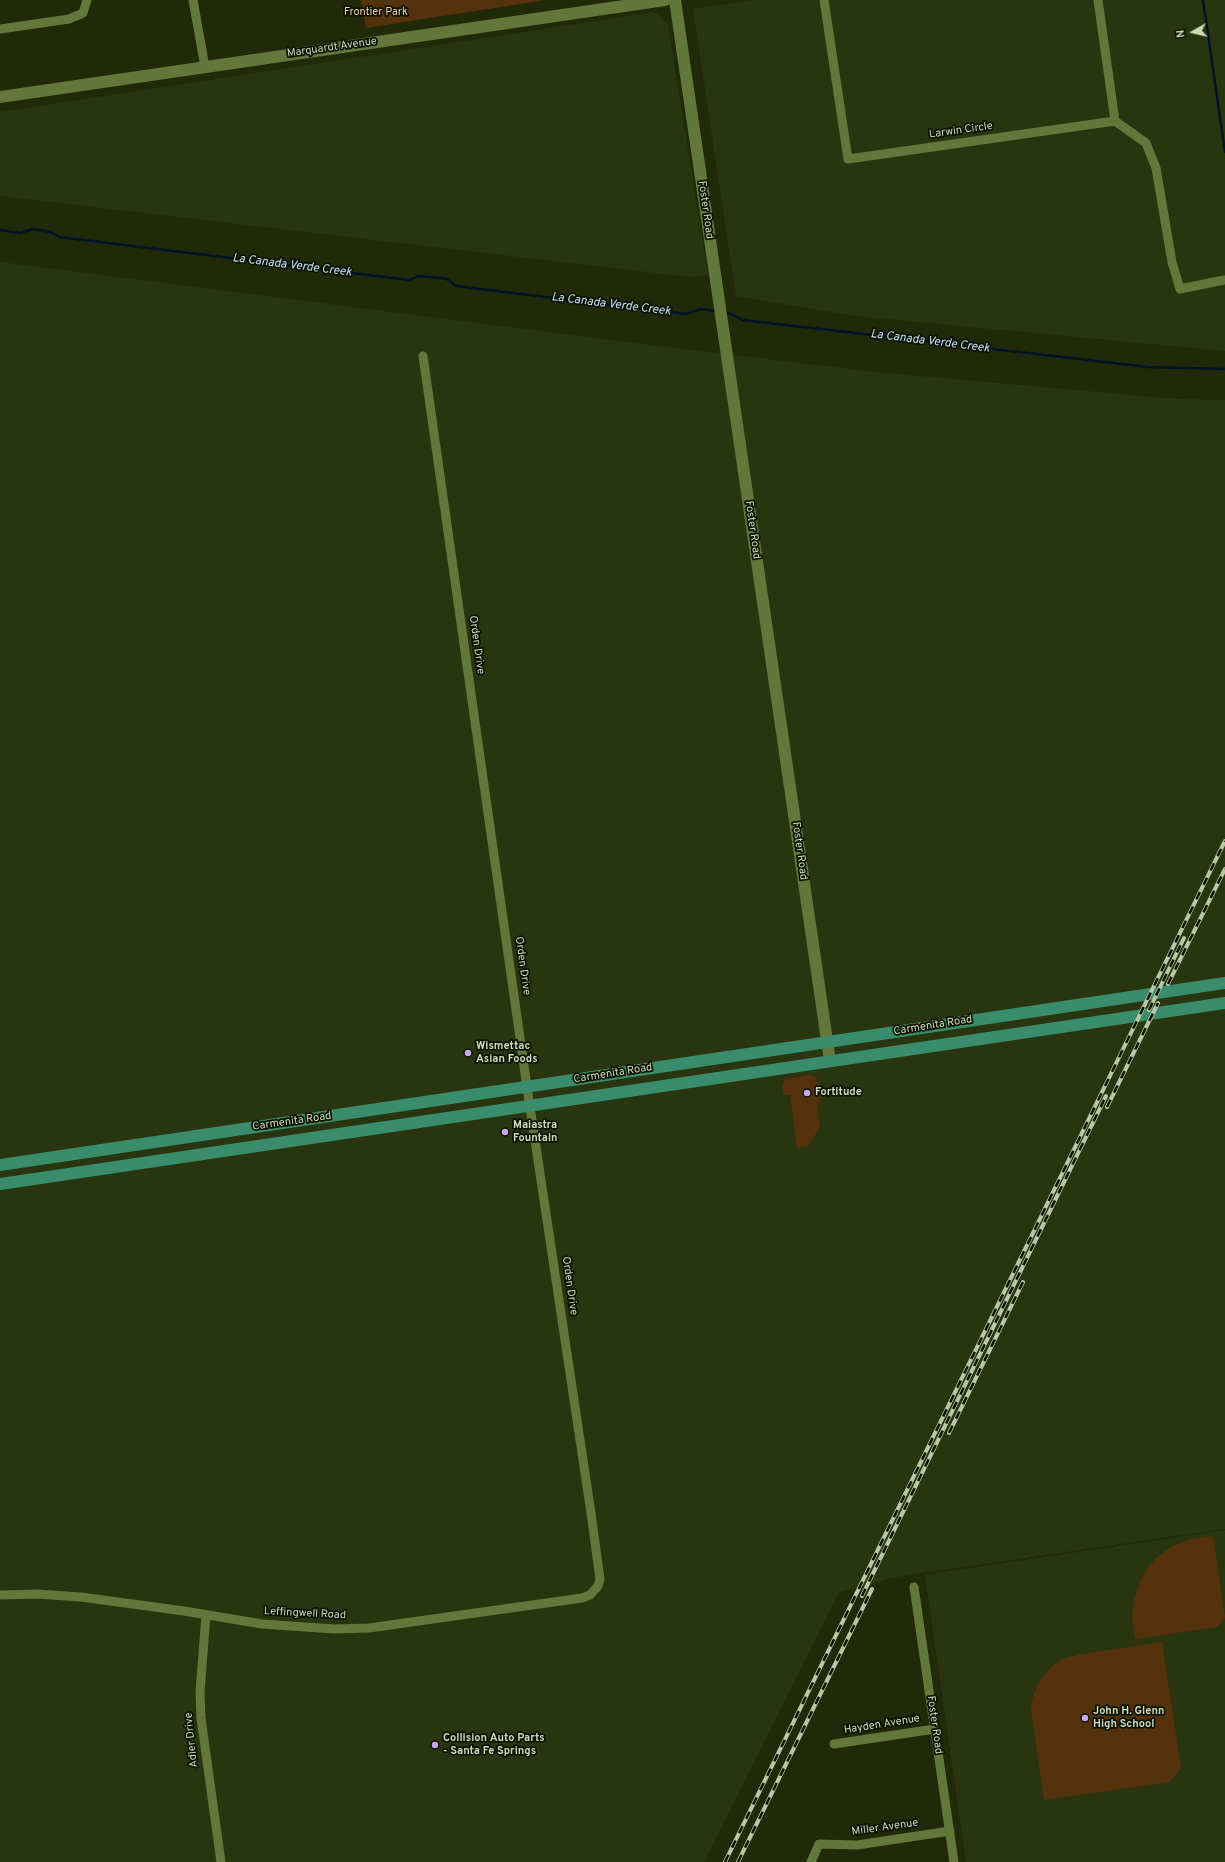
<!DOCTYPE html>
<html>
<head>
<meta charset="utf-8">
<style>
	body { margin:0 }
	#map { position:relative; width:1225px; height:1862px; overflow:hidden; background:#202a09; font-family:Overpass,sans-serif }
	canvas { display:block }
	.north { position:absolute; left:1173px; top:12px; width:40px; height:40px; -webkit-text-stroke:3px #0b1200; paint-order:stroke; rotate:262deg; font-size:11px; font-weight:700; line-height:16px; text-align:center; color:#cdd9b9 }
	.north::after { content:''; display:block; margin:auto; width:14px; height:18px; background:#cdd9b9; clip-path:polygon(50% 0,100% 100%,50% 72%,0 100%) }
</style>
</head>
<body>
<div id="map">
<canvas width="1225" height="1862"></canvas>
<div class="north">N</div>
</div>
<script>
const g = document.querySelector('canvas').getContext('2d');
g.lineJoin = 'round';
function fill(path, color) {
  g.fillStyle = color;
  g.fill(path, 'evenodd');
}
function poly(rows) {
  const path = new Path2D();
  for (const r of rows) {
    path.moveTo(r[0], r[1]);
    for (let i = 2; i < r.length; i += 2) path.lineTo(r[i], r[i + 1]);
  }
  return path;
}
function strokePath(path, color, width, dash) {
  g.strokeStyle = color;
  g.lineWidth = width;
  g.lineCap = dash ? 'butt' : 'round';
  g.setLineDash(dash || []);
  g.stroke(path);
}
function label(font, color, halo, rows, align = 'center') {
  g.font = font + ' Overpass,sans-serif';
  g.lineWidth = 3.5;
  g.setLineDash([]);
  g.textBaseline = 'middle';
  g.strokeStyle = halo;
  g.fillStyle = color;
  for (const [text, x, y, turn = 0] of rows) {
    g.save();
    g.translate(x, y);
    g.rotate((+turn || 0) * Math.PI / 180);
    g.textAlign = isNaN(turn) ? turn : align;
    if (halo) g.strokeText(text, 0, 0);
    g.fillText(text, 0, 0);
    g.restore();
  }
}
fill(poly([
	[755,0,1225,0,1225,351,856,316,736,296,693,9],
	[655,12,668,24,708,275,690,277,0,196,0,112],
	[0,262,634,343,875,372,1175,399,1225,400,1225,1529,920,1573,892,1578,839,1592,704,1862,0,1862],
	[1225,1530,1225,1862,966,1862,925,1575]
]), '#29350f');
fill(poly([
	[361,0,546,0,366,28],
	[810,1075,817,1078,817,1082,820,1083,822,1094,817,1107,820,1127,808,1146,797,1148,790,1095,784,1095,782,1086,785,1079],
	[1213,1536,1225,1618,1217,1627,1135,1639,1132,1618,1134,1600,1140,1581,1147,1569,1155,1559,1172,1546,1191,1539],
	[1162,1642,1181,1768,1169,1782,1044,1800,1031,1711,1032,1700,1038,1683,1050,1668,1062,1659,1082,1654]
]), '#53320c');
strokePath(poly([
	[1203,0,1225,152],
	[0,230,20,233,33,229,50,232,59,237,409,280,419,276,447,279,456,286,686,314,701,309,717,311],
	[724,312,729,313,743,320,1148,367,1225,369]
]), '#001427', 2.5);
strokePath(poly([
	[193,0,205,67],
	[824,0,848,159,1115,121,1098,0],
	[0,29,69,19,83,13,87,0],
	[1115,121,1146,143,1156,168,1172,262,1180,289,1224,280],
	[914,1587,954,1862],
	[0,1595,37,1594,81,1597,184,1611,262,1624,334,1629,369,1628,582,1598,590,1595,598,1586,600,1579,591,1513,527,1087,423,356],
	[206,1615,200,1692,201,1718,221,1862],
	[834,1744,935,1729],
	[811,1862,819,1844,857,1845,950,1831]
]), '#627739', 9);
strokePath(poly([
	[675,0,830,1061],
	[0,97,665,0]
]), '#627739', 12);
strokePath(poly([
	[0,1165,1225,983],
	[0,1184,1225,1003]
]), '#398d6d', 12);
const rail = poly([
	[1168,984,1225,869],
	[1149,1010,1184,938],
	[1107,1107,1158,1003],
	[949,1433,1023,1282],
	[862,1596,1106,1096],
	[725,1862,1225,841],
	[738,1862,872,1589]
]);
strokePath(rail, '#bac6a6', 4);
strokePath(rail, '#0b1200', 2.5, [8]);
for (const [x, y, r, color] of [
	[468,1053,4,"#c7a6ef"],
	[807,1093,4,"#c7a6ef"],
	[505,1132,4,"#c7a6ef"],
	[1085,1718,4,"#c7a6ef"],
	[435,1745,4,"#c7a6ef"]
]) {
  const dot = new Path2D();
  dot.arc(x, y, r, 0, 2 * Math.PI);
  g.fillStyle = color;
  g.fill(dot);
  strokePath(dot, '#0b1200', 1.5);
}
label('11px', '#f6cca6', '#0b1200', [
	["Frontier Park",376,13]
]);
label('11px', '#cdd9b9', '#0b1200', [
	["Marquardt Avenue",332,48,-8],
	["Larwin Circle",961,131,-8],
	["Foster Road",705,210,82],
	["Foster Road",752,530,82],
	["Orden Drive",476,645,82],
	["Foster Road",799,851,82],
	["Orden Drive",522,966,82],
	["Carmenita Road",933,1026,-9],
	["Carmenita Road",613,1074,-9],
	["Carmenita Road",292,1122,-8],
	["Orden Drive",569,1286,82],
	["Leffingwell Road",305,1614,3],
	["Hayden Avenue",882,1725,-9],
	["Foster Road",934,1725,82],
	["Adler Drive",192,1740,-96],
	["Miller Avenue",885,1828,-8]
]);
label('bold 11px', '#cdd9b9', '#0b1200', [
	["Wismettac",476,1047],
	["Asian Foods",476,1060],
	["Fortitude",815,1093],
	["Maiastra",513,1126],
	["Fountain",513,1139],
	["John H. Glenn",1093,1712],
	["High School",1093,1725],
	["Collision Auto Parts",443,1739],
	["- Santa Fe Springs",443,1752]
], 'left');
label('italic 12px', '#c4e1fa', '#0b1200', [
	["La Canada Verde Creek",292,266,7],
	["La Canada Verde Creek",611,305,7],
	["La Canada Verde Creek",930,342,7]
]);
</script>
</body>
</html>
